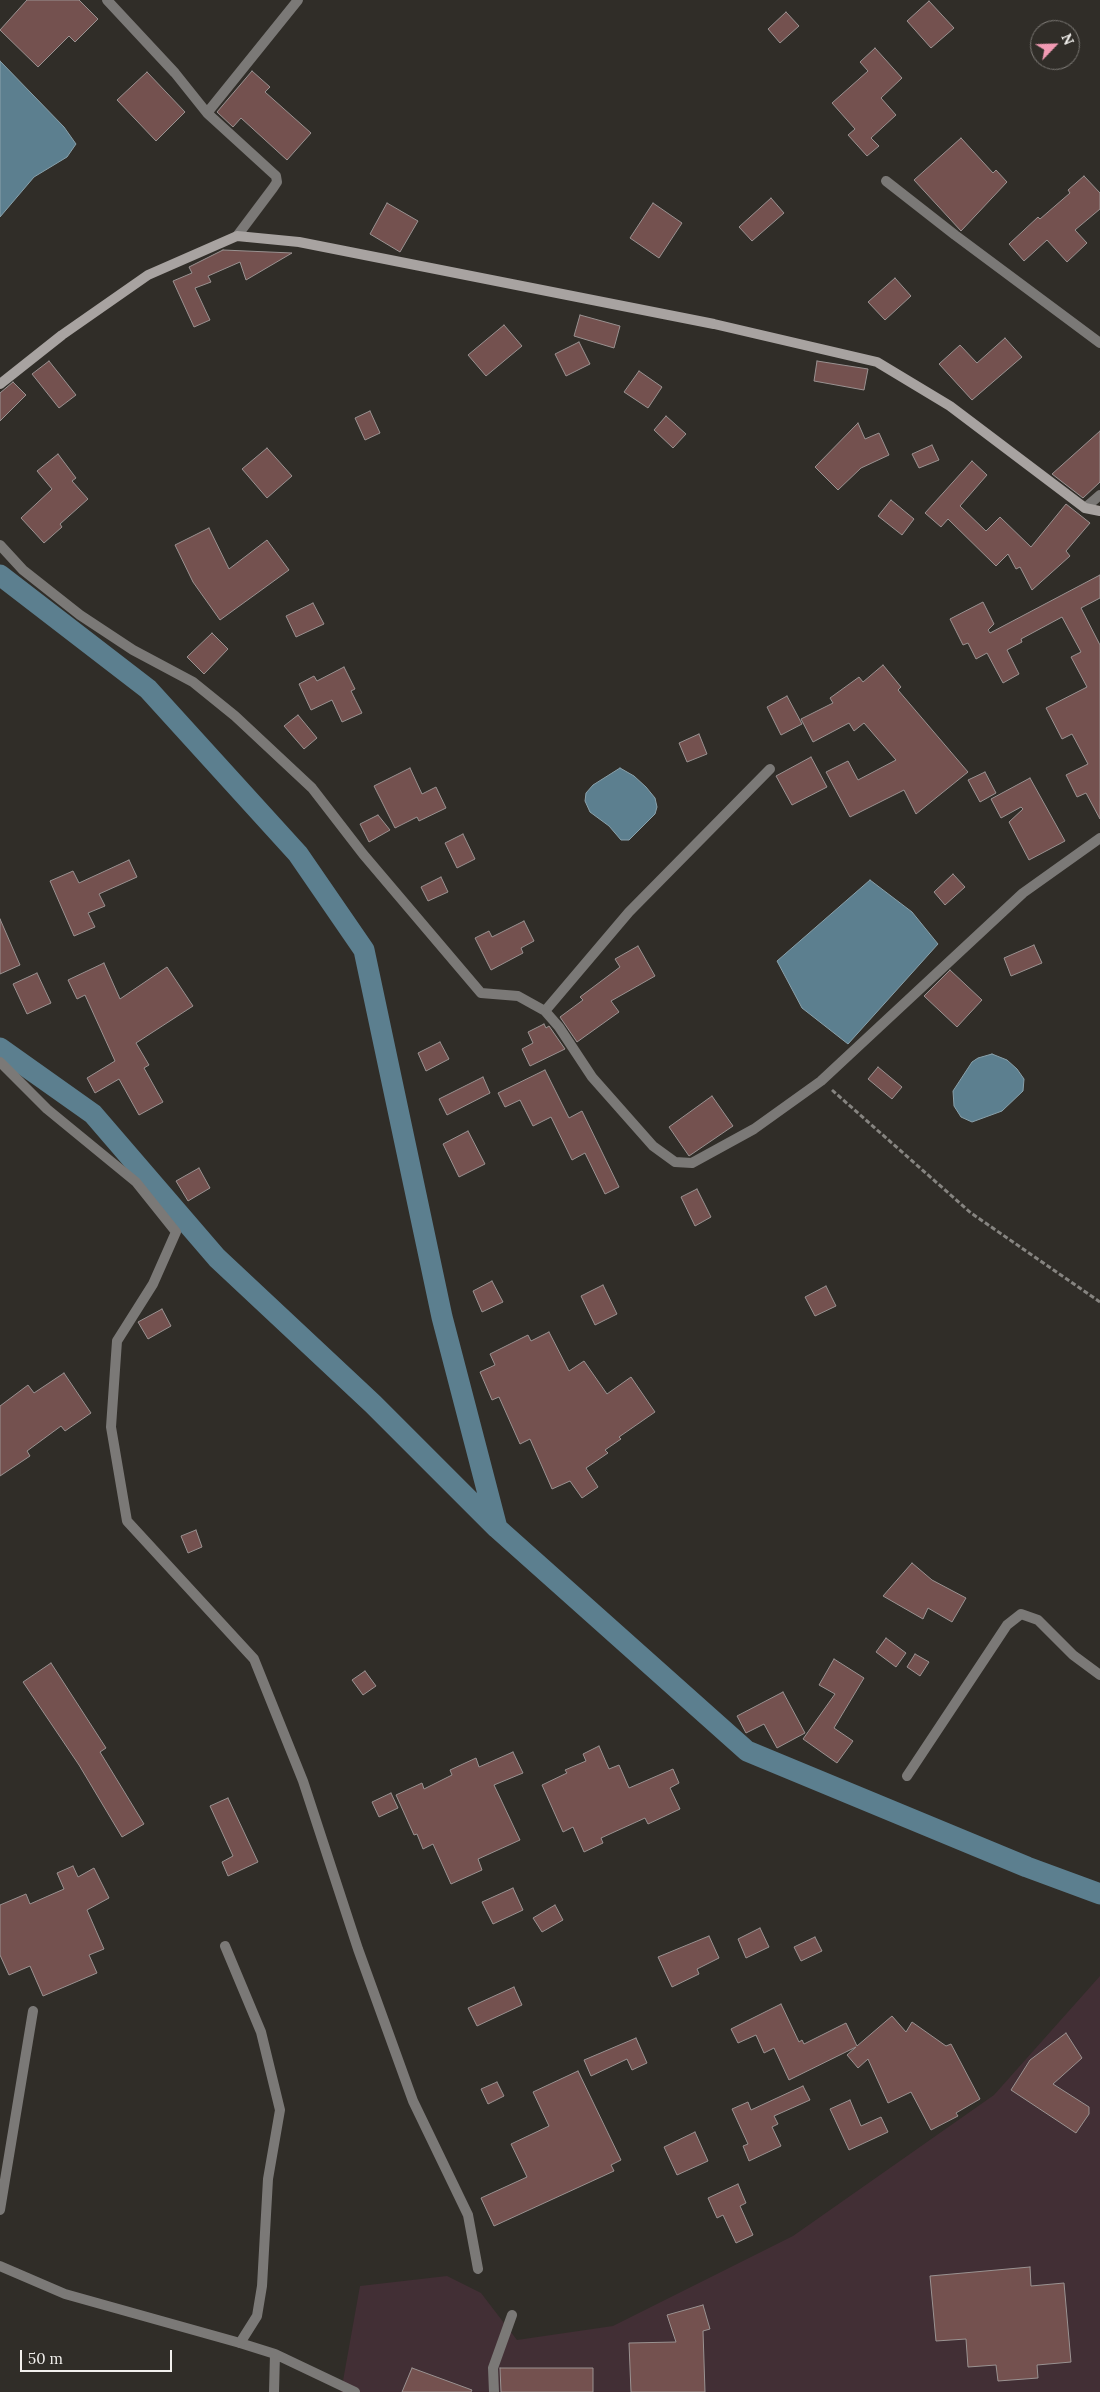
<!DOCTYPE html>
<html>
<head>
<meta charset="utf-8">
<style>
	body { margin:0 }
	#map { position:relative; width:1100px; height:2392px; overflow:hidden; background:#302d28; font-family:Lora,serif }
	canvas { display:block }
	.north { position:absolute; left:1030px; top:20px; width:50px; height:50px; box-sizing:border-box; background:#302d28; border:1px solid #7e7b77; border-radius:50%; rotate:66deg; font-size:14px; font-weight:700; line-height:20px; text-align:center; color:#f2f0ed }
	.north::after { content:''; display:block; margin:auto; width:18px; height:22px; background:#f19ab3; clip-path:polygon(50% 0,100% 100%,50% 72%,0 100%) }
	.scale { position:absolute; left:20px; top:2350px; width:152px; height:22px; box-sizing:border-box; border:2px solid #f2f0ed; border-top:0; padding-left:6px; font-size:15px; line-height:18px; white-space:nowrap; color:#f2f0ed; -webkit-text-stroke:4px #302d28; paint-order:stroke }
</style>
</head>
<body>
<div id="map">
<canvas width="1100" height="2392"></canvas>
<div class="north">N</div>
<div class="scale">50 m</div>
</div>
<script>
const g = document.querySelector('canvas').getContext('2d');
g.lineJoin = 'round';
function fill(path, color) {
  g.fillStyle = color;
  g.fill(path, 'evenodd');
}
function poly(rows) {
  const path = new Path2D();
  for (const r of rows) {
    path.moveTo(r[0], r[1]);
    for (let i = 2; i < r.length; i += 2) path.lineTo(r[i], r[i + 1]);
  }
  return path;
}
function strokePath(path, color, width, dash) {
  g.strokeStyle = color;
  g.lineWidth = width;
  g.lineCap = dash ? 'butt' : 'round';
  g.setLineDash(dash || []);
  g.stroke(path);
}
fill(poly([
	[1100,1976,1100,2392,341,2392,360,2286,447,2276,481,2293,517,2340,613,2326,793,2236,994,2095]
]), '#422f35');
const water = poly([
	[0,61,64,127,76,144,67,157,34,177,0,217,0,61],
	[620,768,634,776,646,787,655,798,657,807,655,814,629,840,621,840,609,826,590,812,585,801,586,793,593,785,620,768],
	[870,880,912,912,938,944,848,1044,802,1008,777,961,870,880],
	[992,1054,1007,1060,1017,1069,1024,1079,1023,1091,1002,1111,972,1122,961,1117,954,1106,953,1091,972,1062,978,1058,992,1054]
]);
fill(water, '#5c7f8f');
strokePath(water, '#89a1ab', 1);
strokePath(poly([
	[0,575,148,689,298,854,364,950,442,1317,497,1528,747,1751,1027,1867,1100,1894],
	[0,1048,93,1114,217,1258,373,1404,497,1528]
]), '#5c7f8f', 21);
const building = poly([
	[27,0,79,0,98,19,75,42,69,36,38,67,0,30,27,0],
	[929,1,954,28,931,48,907,21,929,1],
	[786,12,799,26,780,43,768,29,786,12],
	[875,48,902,78,881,98,896,115,871,138,879,146,867,156,848,135,855,129,832,103,868,71,860,62,875,48],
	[252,71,270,87,265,92,311,133,287,160,241,118,233,127,217,112,252,71],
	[147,72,185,112,156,141,117,100,147,72],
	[961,138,993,173,996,170,1007,182,961,231,914,180,961,138],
	[1084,176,1100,193,1100,209,1075,230,1087,243,1067,262,1047,240,1024,261,1009,244,1038,217,1040,219,1070,193,1068,190,1084,176],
	[771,198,784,213,752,241,739,227,771,198],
	[387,203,418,221,400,252,370,234,387,203],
	[653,203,682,223,659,258,630,238,653,203],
	[223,250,292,253,246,280,240,262,208,276,211,282,195,288,210,320,194,327,173,281,192,273,189,267,223,250],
	[895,278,911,296,885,320,868,302,895,278],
	[580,315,620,326,614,348,574,336,580,315],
	[504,325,522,346,486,376,468,355,504,325],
	[1005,338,1022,357,972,400,939,364,960,345,977,363,1005,338],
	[579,342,590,364,566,376,555,354,579,342],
	[49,361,76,395,59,408,32,374,49,361],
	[817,361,868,369,864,390,814,381,817,361],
	[639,371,662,387,648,408,624,392,639,371],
	[13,382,26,395,0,421,0,393,13,382],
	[370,411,380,433,365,440,355,418,370,411],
	[666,416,686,434,673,448,654,430,666,416],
	[858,423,865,439,879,433,889,455,861,468,838,490,815,467,858,423],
	[1100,431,1100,482,1083,498,1052,474,1100,431],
	[932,445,939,460,919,468,912,454,932,445],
	[267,448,292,476,267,498,242,469,267,448],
	[58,454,76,478,72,481,88,499,60,524,62,527,44,543,21,518,52,489,37,471,58,454],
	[972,461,987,475,960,506,986,531,1000,517,1031,547,1066,504,1090,523,1066,551,1070,556,1032,590,1020,567,1016,569,1008,554,996,566,948,519,941,527,925,513,972,461],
	[891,500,914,519,902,535,878,516,891,500],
	[209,528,229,569,267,540,289,570,220,620,193,582,175,545,209,528],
	[1100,575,1100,598,1081,608,1100,645,1100,819,1086,793,1077,797,1066,775,1088,764,1072,734,1062,739,1046,708,1087,687,1071,657,1081,652,1062,617,1021,639,1022,642,1007,650,1019,674,1003,683,987,653,976,659,968,643,963,645,950,619,983,602,994,624,988,630,990,633,1100,575],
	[313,603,324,624,296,637,286,616,313,603],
	[212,633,228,649,204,674,187,657,212,633],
	[883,665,901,687,898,690,968,772,916,814,904,790,850,817,826,772,848,761,858,780,896,760,864,723,854,731,849,723,813,742,801,719,833,703,830,698,859,677,863,682,883,665],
	[344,667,355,689,351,691,362,713,342,722,332,700,311,710,299,684,314,676,317,681,344,667],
	[787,696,802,724,781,735,767,707,787,696],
	[298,715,317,738,304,749,284,726,298,715],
	[699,734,707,754,687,762,679,743,699,734],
	[811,757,827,787,792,805,776,776,811,757],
	[410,768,422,794,436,787,446,808,419,821,417,817,395,828,374,786,410,768],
	[985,772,996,793,980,802,968,780,985,772],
	[1030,778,1065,841,1029,860,1009,822,1023,809,1021,807,1001,818,991,799,1030,778],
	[378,815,390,830,369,842,360,824,378,815],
	[463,834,475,859,457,868,445,843,463,834],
	[129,860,137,877,99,894,105,906,88,913,95,927,74,936,50,881,73,871,79,883,129,860],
	[953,874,965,887,945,905,934,892,953,874],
	[441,877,448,892,428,901,421,887,441,877],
	[0,919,20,965,0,974,0,919],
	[524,921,534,941,521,948,523,953,491,970,475,938,489,931,492,937,524,921],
	[1034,945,1042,963,1011,976,1004,958,1034,945],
	[638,946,655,976,611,1001,619,1012,577,1042,560,1017,583,1000,580,997,620,967,615,959,638,946],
	[104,963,120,999,167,967,193,1006,136,1043,149,1065,144,1068,163,1102,139,1115,119,1079,95,1093,87,1078,115,1061,85,995,77,999,68,980,104,963],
	[950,970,982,1000,957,1027,924,996,950,970],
	[37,973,51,1003,27,1014,13,984,37,973],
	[544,1024,546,1028,549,1026,565,1049,530,1066,522,1049,533,1043,528,1032,544,1024],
	[440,1042,449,1059,426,1071,418,1053,440,1042],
	[878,1067,902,1087,892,1099,868,1079,878,1067],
	[545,1070,569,1118,582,1111,619,1187,605,1194,585,1153,572,1160,551,1117,533,1126,520,1100,505,1107,498,1093,545,1070],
	[483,1077,490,1093,447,1115,439,1099,483,1077],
	[712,1096,733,1126,689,1156,669,1127,712,1096],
	[468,1131,485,1164,459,1177,443,1144,468,1131],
	[199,1168,210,1188,188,1201,176,1181,199,1168],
	[697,1189,711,1217,695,1226,681,1197,697,1189],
	[492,1281,503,1302,482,1312,473,1291,492,1281],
	[603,1285,617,1314,595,1325,581,1296,603,1285],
	[826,1286,836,1306,815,1316,805,1297,826,1286],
	[162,1309,171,1326,148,1339,138,1322,162,1309],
	[549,1332,569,1371,584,1361,607,1394,631,1377,655,1412,619,1437,621,1439,605,1450,608,1453,586,1468,598,1487,582,1498,570,1481,552,1489,530,1439,520,1444,499,1397,492,1400,480,1372,495,1365,490,1354,528,1335,531,1341,549,1332],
	[64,1373,91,1413,65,1431,61,1426,27,1451,30,1456,0,1476,0,1406,28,1385,34,1393,64,1373],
	[196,1530,202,1547,188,1553,181,1536,196,1530],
	[912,1563,932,1580,966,1598,952,1622,928,1608,923,1619,883,1596,912,1563],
	[886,1638,906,1653,896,1667,876,1652,886,1638],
	[915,1654,929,1662,920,1676,907,1667,915,1654],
	[834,1659,864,1678,834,1728,853,1741,837,1763,803,1739,835,1694,819,1685,834,1659],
	[51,1663,106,1748,100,1752,144,1824,122,1837,79,1765,23,1682,51,1663],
	[365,1671,376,1686,363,1695,352,1680,365,1671],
	[783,1692,805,1733,777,1748,764,1724,746,1733,737,1716,783,1692],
	[599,1746,609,1769,619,1765,629,1788,673,1769,679,1783,670,1788,680,1809,648,1824,645,1818,601,1838,603,1843,584,1852,573,1827,563,1832,542,1785,567,1773,565,1770,586,1761,583,1754,599,1746],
	[513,1752,523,1773,494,1785,520,1840,478,1859,482,1870,451,1884,433,1844,423,1849,417,1834,414,1835,396,1795,422,1783,424,1789,452,1775,450,1770,476,1758,479,1767,513,1752],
	[391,1793,398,1808,379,1817,372,1802,391,1793],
	[228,1798,258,1862,228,1876,222,1862,233,1856,210,1806,228,1798],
	[73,1866,78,1877,94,1868,109,1898,87,1910,104,1949,89,1955,97,1973,43,1996,30,1966,9,1975,0,1955,0,1905,26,1894,30,1904,64,1889,57,1873,73,1866],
	[513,1888,523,1910,493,1924,482,1902,513,1888],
	[555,1905,563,1920,542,1932,533,1918,555,1905],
	[760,1928,769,1947,746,1958,738,1939,760,1928],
	[709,1936,719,1958,697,1969,699,1974,672,1987,658,1957,709,1936],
	[815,1937,822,1951,801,1961,794,1947,815,1937],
	[514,1987,522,2005,477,2026,468,2008,514,1987],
	[781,2004,799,2042,802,2040,804,2044,846,2023,857,2046,892,2016,906,2032,912,2022,946,2046,951,2044,980,2099,956,2113,958,2116,931,2130,911,2092,888,2103,868,2059,858,2068,847,2055,856,2047,789,2080,774,2048,764,2053,756,2035,738,2043,731,2029,781,2004],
	[1066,2033,1082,2058,1053,2084,1089,2107,1089,2114,1076,2133,1011,2090,1030,2060,1066,2033],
	[636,2038,647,2063,632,2070,627,2059,591,2076,584,2060,636,2038],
	[578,2071,621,2160,611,2165,614,2171,494,2226,481,2198,527,2177,511,2144,549,2126,533,2092,578,2071],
	[497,2082,504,2096,488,2104,481,2089,497,2082],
	[803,2086,810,2100,774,2116,778,2124,772,2127,781,2146,749,2161,743,2146,748,2144,732,2109,748,2102,751,2110,803,2086],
	[850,2100,861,2126,881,2117,888,2132,849,2150,830,2109,850,2100],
	[695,2132,708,2161,677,2175,664,2147,695,2132],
	[738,2184,746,2203,740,2206,753,2235,736,2243,723,2215,717,2218,708,2198,738,2184],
	[1030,2267,1031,2286,1064,2283,1071,2362,1037,2365,1038,2378,998,2381,996,2365,968,2367,966,2339,936,2341,930,2276,1030,2267],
	[703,2305,710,2329,703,2331,705,2392,631,2392,629,2343,676,2342,667,2315,703,2305],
	[412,2368,472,2390,471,2392,402,2392,412,2368],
	[500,2368,593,2368,593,2392,501,2392,500,2368]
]);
fill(building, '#74514f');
strokePath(building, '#9a9291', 1);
strokePath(poly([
	[832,1090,971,1213,1100,1302]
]), '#868480', 3, [5, 2.5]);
strokePath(poly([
	[240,2343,275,2354,355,2392],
	[274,2392,275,2354],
	[494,2392,493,2368,512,2315]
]), '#7b7977', 10);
strokePath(poly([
	[107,0,175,73,207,113,276,176,277,182,273,188,237,236],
	[207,113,298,0],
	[886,181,955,235,1100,343],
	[1085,508,1100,495],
	[0,545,23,570,80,615,133,650,193,682,235,716,312,788,363,854,481,993,518,996,545,1011,629,912,770,769],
	[545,1011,559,1027,592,1077,653,1146,675,1162,692,1163,754,1129,821,1081,1023,893,1100,838],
	[0,1062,47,1109,136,1182,176,1232,153,1284,117,1341,111,1427,127,1521,254,1659,303,1781,358,1949,413,2101,468,2215,478,2269],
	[907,1776,1007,1625,1021,1614,1038,1620,1073,1655,1100,1675],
	[0,2210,33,2011],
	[0,2266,65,2294,240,2343,257,2316,262,2286,268,2179,280,2110,261,2032,225,1946]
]), '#7b7977', 10);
strokePath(poly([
	[0,384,62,335,148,275,237,236,299,242,714,324,877,362,950,406,1085,508,1100,511]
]), '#a8a3a1', 10);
</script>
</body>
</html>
